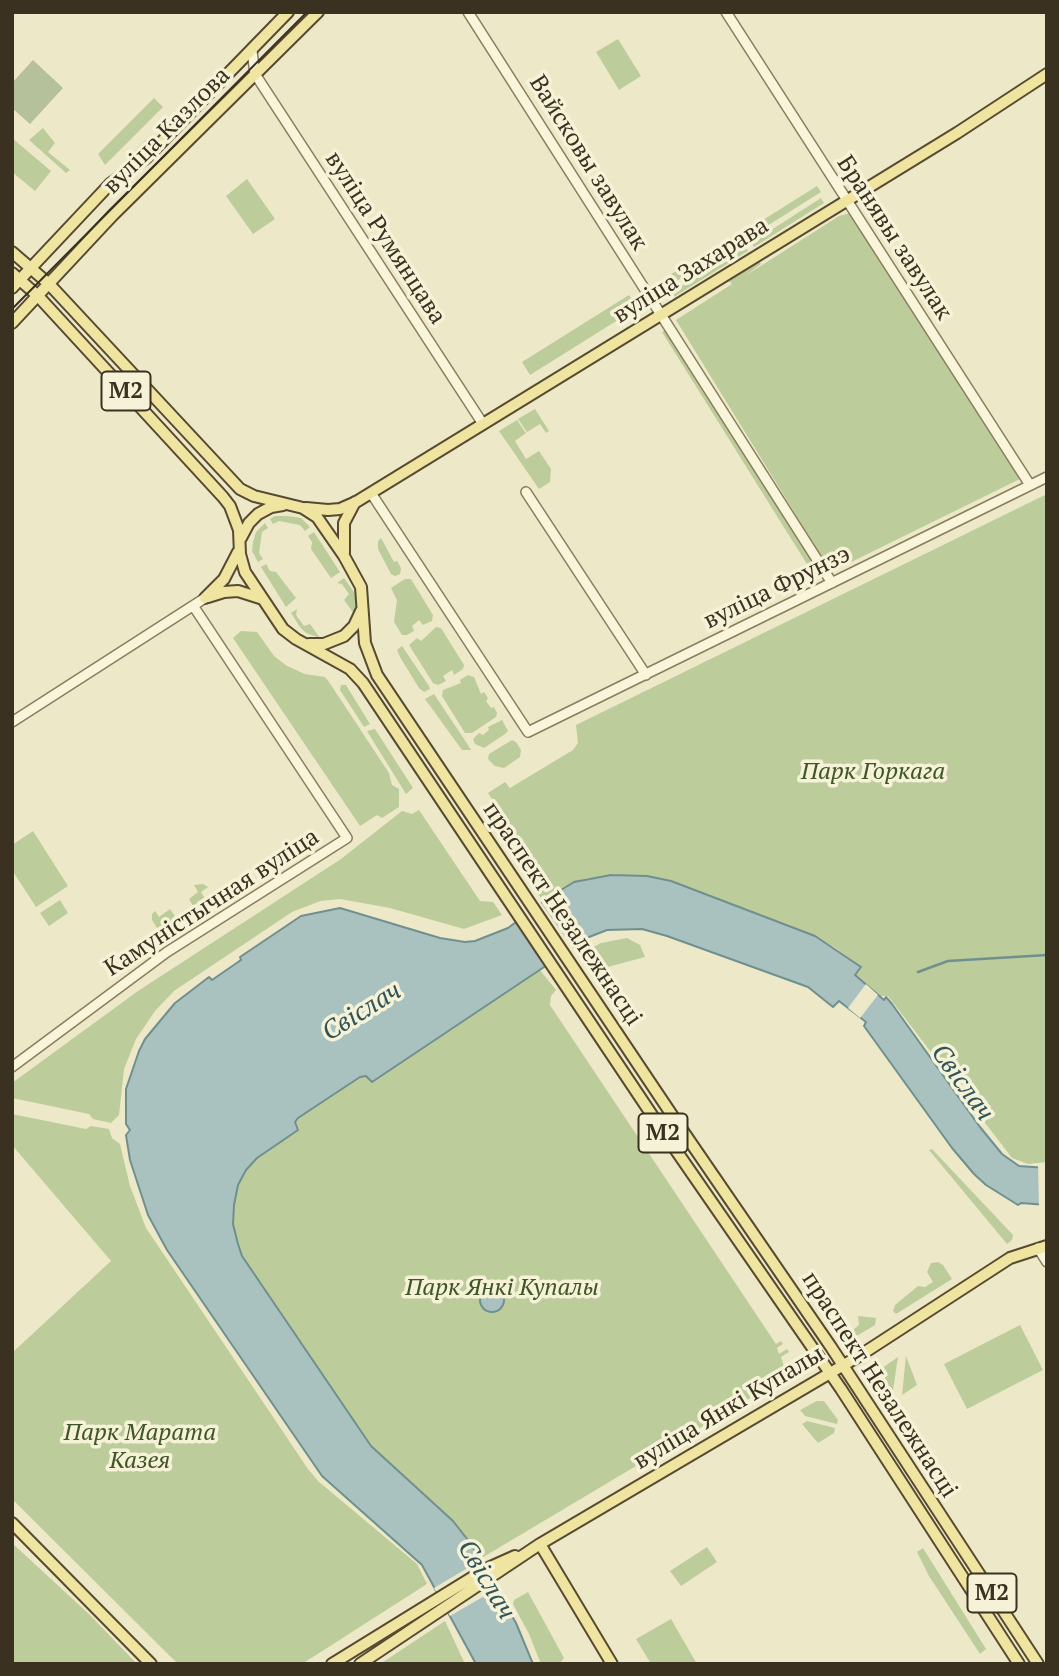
<!DOCTYPE html>
<html>
<head>
<meta charset="utf-8">
<style>
	body { margin:0 }
	#map { position:relative; width:1059px; height:1676px; overflow:hidden; background:#ede9c8; font-family:"PT Serif",serif }
	canvas { display:block }
	.frame { position:absolute; inset:0; border:14px solid #3a3120; pointer-events:none }
</style>
</head>
<body>
<div id="map">
<canvas width="1059" height="1676"></canvas>
<div class="frame"></div>
</div>
<script>
const g = document.querySelector('canvas').getContext('2d');
g.lineJoin = 'round';
function fill(path, color) {
  g.fillStyle = color;
  g.fill(path, 'evenodd');
}
function poly(rows) {
  const path = new Path2D();
  for (const r of rows) {
    if (r.length === 3) {
      path.moveTo(r[0] + r[2], r[1]);
      path.arc(r[0], r[1], r[2], 0, 2 * Math.PI);
      continue;
    }
    path.moveTo(r[0], r[1]);
    for (let i = 2; i < r.length; i += 2) path.lineTo(r[i], r[i + 1]);
  }
  return path;
}
function strokePath(path, color, width, dash) {
  g.strokeStyle = color;
  g.lineWidth = width;
  g.lineCap = dash ? 'butt' : 'round';
  g.setLineDash(dash || []);
  g.stroke(path);
}
function label(font, color, halo, rows, align = 'center') {
  g.font = font + ' "PT Serif",serif';
  g.lineWidth = 7;
  g.setLineDash([]);
  g.textBaseline = 'middle';
  g.strokeStyle = halo;
  g.fillStyle = color;
  for (const [text, x, y, turn = 0] of rows) {
    g.save();
    g.translate(x, y);
    g.rotate((+turn || 0) * Math.PI / 180);
    g.textAlign = isNaN(turn) ? turn : align;
    if (halo) g.strokeText(text, 0, 0);
    g.fillText(text, 0, 0);
    g.restore();
  }
}
fill(poly([
	[618,39,641,76,619,90,596,52],
	[154,98,163,107,105,165,98,154],
	[43,128,55,143,48,152,70,170,66,173,29,140],
	[149,136,155,141,136,160,109,177],
	[12,138,51,171,35,191,12,172],
	[247,179,275,219,253,234,226,196],
	[817,186,821,192,748,238,744,232],
	[821,198,824,203,754,247,751,243],
	[850,213,1024,477,831,572,676,320,732,284,729,281,759,261,761,264,745,276,839,216],
	[739,232,743,240,662,290,657,283],
	[745,246,748,251,669,300,666,295],
	[629,295,637,308,530,375,522,362],
	[669,328,823,572,815,577,662,332],
	[535,409,549,431,546,433,540,424,527,432,518,419],
	[517,420,526,433,515,441,526,459,539,451,551,469,550,482,539,489,499,431],
	[1047,494,1047,1162,1028,1164,1012,1158,888,996,879,996,855,975,861,967,834,947,809,934,655,877,611,875,584,879,565,887,543,901,531,884,531,877,535,871,535,864,488,793,505,782,510,788,573,750,578,743,576,725],
	[275,516,288,516,301,518,310,527,305,531,300,525,279,521,273,524,270,519],
	[265,523,268,528,262,532,259,553,263,559,258,562,252,551,253,542,256,532],
	[314,532,340,572,331,578,311,549,312,542,308,536],
	[381,538,394,562,397,561,401,568,400,574,395,576,391,574,378,549,378,541],
	[266,564,270,571,276,572,296,598,286,607,261,567],
	[344,578,354,592,357,604,355,615,344,600,349,594,342,584,337,583],
	[405,579,411,579,433,615,432,621,423,625,419,620,412,626,414,631,407,635,402,635,394,622,397,600,391,588],
	[297,609,296,615,304,626,310,624,320,638,306,633,300,627,291,613],
	[436,627,441,628,464,665,463,669,454,675,452,670,443,676,446,681,438,685,433,683,409,645,417,638,421,641],
	[241,631,257,632,274,656,287,666,305,674,325,677,329,682,389,773,392,785,399,789,399,807,382,818,377,815,360,826,233,638],
	[402,646,429,686,430,689,424,692,419,688,400,657,397,650],
	[468,675,474,677,481,694,484,692,488,698,486,701,491,708,494,707,497,713,496,717,472,733,465,733,442,696,443,690,461,683,460,680],
	[341,685,346,685,370,724,364,727,340,690],
	[434,694,468,745,471,750,462,750,425,699],
	[502,720,508,731,505,734,484,748,475,744,473,739,479,733,483,735,489,730,488,727],
	[375,729,413,788,406,794,367,731],
	[512,740,516,742,521,750,520,757,504,768,495,766,488,759,489,754],
	[419,810,480,901,493,902,502,915,464,929,390,908,340,899,320,901,292,912,174,991,155,1011,136,1039,124,1069,119,1115,111,1123,93,1119,89,1114,12,1098,12,1083,138,991,341,859,402,811,412,814],
	[33,831,68,886,36,907,12,870,12,845],
	[203,884,208,887,201,892,210,907,217,903,203,913,196,911,189,899,198,892,194,885],
	[60,900,68,913,49,926,40,913],
	[170,909,179,922,178,930,164,939,152,920,152,914,155,911,159,917],
	[627,938,640,945,645,957,604,968,595,965,590,966,581,954,601,943],
	[540,970,556,990,551,996,550,1005,776,1344,781,1341,783,1344,777,1348,779,1354,787,1349,789,1352,781,1357,787,1376,480,1559,453,1521,371,1446,336,1396,242,1256,233,1224,234,1205,238,1185,246,1170,257,1158,298,1130,295,1122,298,1118,360,1077,366,1076,372,1082],
	[12,1114,86,1129,91,1126,109,1129,112,1138,120,1144,130,1186,146,1228,308,1469,318,1481,417,1564,427,1584,302,1664,178,1664,12,1499,12,1353,111,1261,12,1145],
	[932,1149,1013,1235,1012,1240,1007,1244,929,1150],
	[938,1262,943,1265,952,1279,896,1314,893,1311,895,1305,918,1286,925,1287,933,1282,927,1272,931,1263],
	[858,1316,876,1318,875,1325,855,1337,853,1330,859,1325],
	[1020,1325,1043,1370,967,1409,944,1364],
	[906,1356,917,1385,902,1395],
	[898,1357,891,1404,875,1373],
	[817,1401,824,1401,838,1420,837,1424,805,1416,800,1410],
	[807,1421,835,1428,834,1433,818,1443,802,1424],
	[12,1543,90,1615,137,1664,12,1664],
	[707,1547,717,1562,681,1586,670,1571],
	[923,1548,986,1649,980,1654,929,1576,917,1552],
	[528,1592,564,1658,559,1664,541,1664,529,1634,513,1604,514,1600],
	[671,1619,697,1664,651,1664,636,1639],
	[445,1621,465,1664,380,1664]
]), '#bdcc9b');
fill(poly([
	[33,60,63,88,30,124,12,108,12,83]
]), '#b5c19a');
const water = poly([
	[611,875,647,876,671,881,815,936,861,967,855,975,884,1000,886,997,892,1004,980,1127,1002,1154,1019,1166,1047,1168,1047,1205,1021,1203,1018,1205,986,1185,974,1174,952,1148,864,1026,866,1022,839,1001,833,1007,808,987,667,936,642,929,607,930,589,937,372,1082,366,1076,360,1077,298,1118,295,1122,298,1130,257,1158,246,1170,238,1185,234,1205,233,1224,238,1244,242,1256,371,1446,453,1521,471,1544,516,1623,533,1664,476,1664,422,1565,322,1476,167,1250,148,1215,130,1160,126,1135,130,1130,126,1124,126,1089,139,1051,145,1039,175,1003,209,977,212,980,241,960,240,957,301,916,340,908,440,938,465,942,475,941,508,928,548,898,574,882,611,875],
	[492,1300,12]
]);
fill(water, '#a9c2bf');
strokePath(water, '#6f908e', 2);
fill(poly([
	[539,900,575,951,547,969,514,919],
	[866,984,878,995,860,1018,848,1008],
	[1038,1165,1046,1165,1047,1209,1039,1208],
	[481,1560,498,1588,450,1616,434,1588]
]), '#ede9c8');
strokePath(poly([
	[918,972,948,961,1047,955]
]), '#6f908e', 2.5);
const minor = poly([
	[468,12,832,583],
	[726,12,1030,485],
	[252,51,255,74,483,424],
	[526,492,646,675],
	[371,493,528,732,1047,477],
	[12,722,205,598],
	[12,1067,167,952,347,838,194,607],
	[1038,1248,1047,1262]
]);
const major = poly([
	[12,252,49,284,240,489,254,496,303,508,317,517,344,556,361,587,365,643,377,675,678,1124,831,1347,1038,1664],
	[12,273,38,296,223,497,230,506,239,530,240,554,245,572,283,629,296,639,350,669,363,683,664,1133,841,1389,1019,1664],
	[12,288,110,184,146,158,288,12],
	[12,323,112,216,318,12],
	[306,508,328,510,340,509,356,502,957,133,1047,74],
	[241,538,249,523,258,514,271,507,283,505],
	[344,553,344,523,355,502],
	[208,597,224,592,238,591,263,599],
	[205,598,224,579,238,552],
	[309,644,324,644,344,636,354,626,361,611],
	[12,1523,151,1664],
	[540,1544,612,1664],
	[332,1664,486,1569,515,1556],
	[360,1664,540,1544,859,1356,1010,1258,1047,1246]
]);
strokePath(minor, '#897d5d', 12);
strokePath(major, '#574a31', 14);
strokePath(minor, '#f8f5db', 9);
strokePath(major, '#efe5a1', 10);
strokePath(poly([
	[12,309,307,12]
]), '#3a3120', 2);
for (const [x, y, w] of [
	[126,391,49],
	[663,1133,49],
	[992,1593,49]
]) {
  const box = new Path2D();
  box.roundRect(x - w / 2, y - 19.5, w, 39, 5);
  g.fillStyle = '#f5f2d7';
  g.fill(box);
  strokePath(box, '#3a3120', 2);
}
label('bold 23px', '#3a3120', null, [
	["М2",126,391],
	["М2",663,1133],
	["М2",992,1593]
]);
label('24px', '#3a3120', '#f5f2d7', [
	["вуліца Казлова",167,131,-45],
	["Вайсковы завулак",588,163,58],
	["вуліца Румянцава",385,238,57],
	["Бранявы завулак",894,238,57],
	["вуліца Захарава",691,271,-32],
	["вуліца Фрунзэ",777,588,-26],
	["Камуністычная вуліца",212,903,-33],
	["праспект Незалежнасці",562,914,56],
	["праспект Незалежнасці",879,1385,57],
	["вуліца Янкі Купалы",729,1408,-31]
]);
label('italic 24px', '#415627', '#f5f2d7', [
	["Парк Горкага",873,772],
	["Парк Янкі Купалы",502,1288],
	["Парк Марата",140,1433],
	["Казея",140,1461]
]);
label('italic 26px', '#305459', '#f5f2d7', [
	["Свіслач",362,1012,-32],
	["Свіслач",962,1083,54],
	["Свіслач",486,1580,59]
]);
</script>
</body>
</html>
